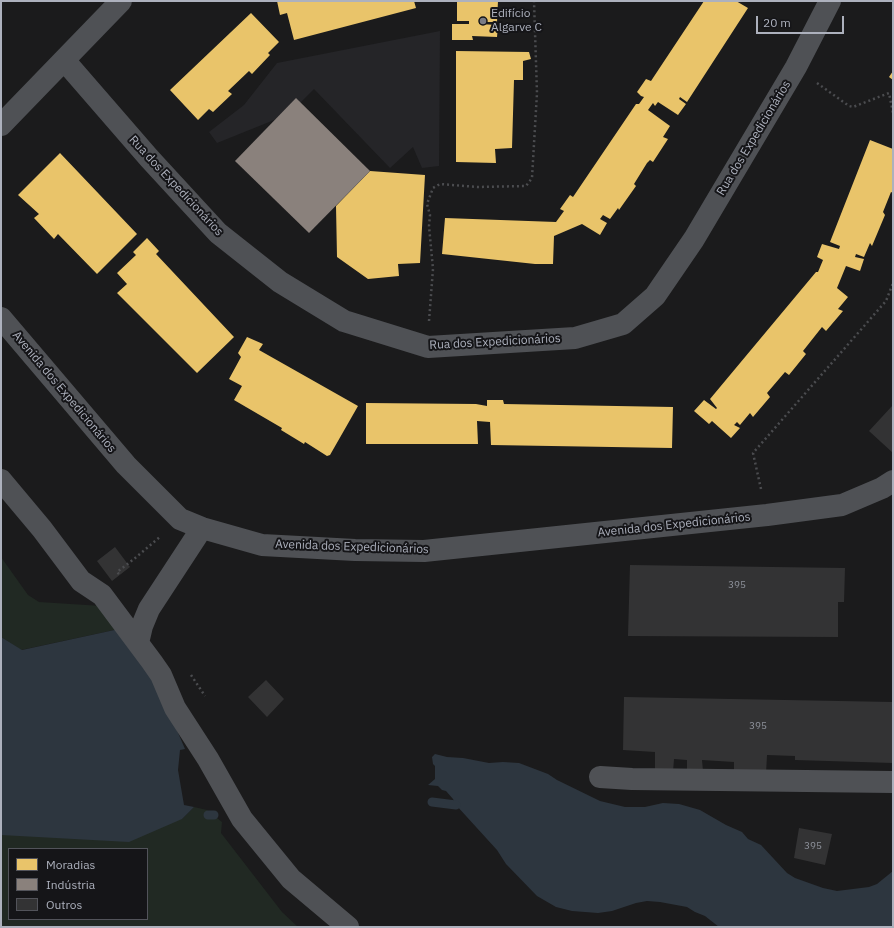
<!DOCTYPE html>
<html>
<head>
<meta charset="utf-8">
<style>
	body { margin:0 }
	#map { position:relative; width:894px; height:928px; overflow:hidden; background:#1b1b1c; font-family:"IBM Plex Sans",sans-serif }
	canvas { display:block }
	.frame { position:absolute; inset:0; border:2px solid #adb1bd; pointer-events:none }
	.legend { position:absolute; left:8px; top:848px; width:140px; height:72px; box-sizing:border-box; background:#151518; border:1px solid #52535a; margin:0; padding:5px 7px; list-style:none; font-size:12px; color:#adb1bd }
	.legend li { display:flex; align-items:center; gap:8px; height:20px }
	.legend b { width:20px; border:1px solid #52535a }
	.scale { position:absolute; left:756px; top:16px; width:88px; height:18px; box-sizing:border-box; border:2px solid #adb1bd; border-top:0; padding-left:5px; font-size:12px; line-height:14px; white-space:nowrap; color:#adb1bd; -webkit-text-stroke:3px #151518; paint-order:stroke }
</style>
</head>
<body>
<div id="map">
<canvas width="894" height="928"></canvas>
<div class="frame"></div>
<ul class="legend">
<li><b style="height:11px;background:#e9c46a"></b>Moradias</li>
<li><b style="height:11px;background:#8a817c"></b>Indústria</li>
<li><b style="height:11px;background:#333334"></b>Outros</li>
</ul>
<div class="scale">20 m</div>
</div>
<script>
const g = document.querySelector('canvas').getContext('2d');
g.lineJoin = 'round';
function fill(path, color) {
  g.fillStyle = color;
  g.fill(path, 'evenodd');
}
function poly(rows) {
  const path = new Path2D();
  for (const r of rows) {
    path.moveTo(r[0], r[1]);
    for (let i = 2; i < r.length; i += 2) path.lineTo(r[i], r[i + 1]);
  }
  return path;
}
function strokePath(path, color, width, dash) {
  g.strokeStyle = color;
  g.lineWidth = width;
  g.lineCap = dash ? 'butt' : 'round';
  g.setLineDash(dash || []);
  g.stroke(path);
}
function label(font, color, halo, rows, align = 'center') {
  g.font = font + ' "IBM Plex Sans",sans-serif';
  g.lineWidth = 4;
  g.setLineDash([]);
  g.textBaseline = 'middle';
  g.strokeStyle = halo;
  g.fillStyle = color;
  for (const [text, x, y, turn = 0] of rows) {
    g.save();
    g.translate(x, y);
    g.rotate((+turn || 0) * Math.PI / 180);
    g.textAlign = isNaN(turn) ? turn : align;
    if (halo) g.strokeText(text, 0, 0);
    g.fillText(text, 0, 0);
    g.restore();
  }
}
fill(poly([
	[440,31,439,166,422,168,413,147,390,168,314,89,289,114,217,143,209,132,244,105,277,63]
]), '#252528');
fill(poly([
	[1,557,28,595,39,602,102,606,119,629,21,650,1,637],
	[194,807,207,810,222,822,221,833,282,912,298,927,1,927,1,835,182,819],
	[9,849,147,849,147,919,9,919]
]), '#212923');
fill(poly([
	[119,629,154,677,173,721,185,749,180,750,178,770,184,805,194,807,182,819,129,842,1,835,1,637,22,650],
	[435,754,447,757,463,758,489,763,503,762,519,763,548,774,557,780,600,801,625,807,645,807,663,803,679,804,700,810,726,825,742,832,748,839,761,845,787,873,795,878,823,888,837,891,869,887,877,884,893,871,893,927,719,927,705,916,695,912,687,907,660,902,647,901,636,903,612,911,598,913,572,911,556,907,537,896,506,864,497,850,456,805,453,799,446,791,442,790,438,786,428,785,435,779,435,766,433,764,432,757]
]), '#2d363f');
fill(poly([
	[277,1,414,1,416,8,294,40,287,13,280,15],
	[457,1,498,1,497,22,479,22,479,24,498,25,497,37,472,36,473,40,452,40,452,24,469,24,469,21,457,21],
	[704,1,736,1,748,8,687,102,680,97,679,99,686,104,678,115,658,102,655,106,653,103,648,110,670,126,663,137,668,139,653,162,650,160,647,163,634,184,636,186,619,210,618,208,610,219,603,215,600,219,607,223,600,235,582,224,554,236,553,264,535,264,442,254,445,218,556,222,564,211,560,209,570,195,573,197,636,104,639,104,644,97,641,96,637,92,646,79,651,81],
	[251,13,279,42,268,53,270,55,252,74,249,71,228,91,232,94,213,112,209,109,198,120,170,90],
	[456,51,529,52,531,59,523,61,523,80,514,80,512,148,495,149,496,163,456,162],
	[893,71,893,80,889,77],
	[870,140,893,149,893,193,891,192,883,212,885,215,872,246,870,243,864,257,856,254,855,257,864,259,860,271,846,266,837,288,848,297,838,309,843,311,826,331,822,327,803,351,806,354,789,375,785,372,767,393,770,397,753,417,750,413,740,425,737,422,734,425,740,428,731,438,712,421,709,424,694,411,704,400,716,409,717,408,710,399,816,272,818,272,823,260,817,257,822,244,839,249,840,246,830,242],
	[60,153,137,234,97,274,58,234,54,239,34,218,39,214,18,195],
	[370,171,425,175,420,263,398,264,399,276,368,279,337,257,336,206],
	[147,238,159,251,156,254,234,337,197,373,117,293,127,284,117,273,136,255,133,252],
	[247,337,263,344,259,350,358,406,330,455,327,456,305,442,304,444,281,430,282,428,234,400,242,386,229,379,241,357,238,353],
	[487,400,503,400,504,404,673,407,672,448,491,445,490,422,477,421,478,444,366,444,366,403,476,404,487,406]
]), '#e9c46a');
fill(poly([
	[296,98,370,171,309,233,235,161]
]), '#8a817c');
strokePath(poly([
	[432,802,456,805],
	[208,815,214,815]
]), '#2d363f', 9);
fill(poly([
	[893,405,893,453,869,431],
	[115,547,130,567,112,581,97,561],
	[630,565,845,568,844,602,838,602,838,637,628,636],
	[266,680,284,699,267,717,248,697],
	[624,697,893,702,893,763,795,760,795,756,767,755,766,774,734,772,734,762,702,760,703,771,687,770,687,760,674,759,673,772,655,771,655,752,623,750],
	[799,828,832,834,825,865,794,858]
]), '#333334');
strokePath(poly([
	[817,83,849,106,853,107,889,93,893,113],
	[429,321,433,269,429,226,430,215,427,204,433,188,440,184,477,187,526,186,532,178,537,93,534,1],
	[761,489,753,453,886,301,893,283],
	[119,574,117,572,134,559,161,536],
	[191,675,205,696]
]), '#4b4c4f', 2.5, [2, 3]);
strokePath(poly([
	[64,60,149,158,218,233,280,282,344,321,428,347,575,338,623,324,655,296,694,239,796,67,830,1],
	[1,125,121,1],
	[1,318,126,465,180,519,202,528,262,545,355,550,424,551,767,515,842,505,882,488,893,481],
	[1,480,42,529,81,581,102,595,152,662,161,675,175,708,208,759,242,819,291,879,348,927],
	[138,643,142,626,149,609,202,528],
	[600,777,632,779,893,782]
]), '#4f5155', 22);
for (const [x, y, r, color] of [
	[483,21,4,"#7a7c85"]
]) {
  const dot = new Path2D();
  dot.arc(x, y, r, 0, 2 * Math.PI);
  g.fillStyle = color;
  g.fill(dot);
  strokePath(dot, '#151518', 1.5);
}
label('10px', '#8e929b', null, [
	["395",737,585],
	["395",758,726],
	["395",813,846]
]);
label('12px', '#adb1bd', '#151518', [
	["Edifício",491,14],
	["Algarve C",491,28]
], 'left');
label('12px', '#adb1bd', '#151518', [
	["Rua dos Expedicionários",754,138,-59],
	["Rua dos Expedicionários",176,186,47],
	["Rua dos Expedicionários",495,342,-3],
	["Avenida dos Expedicionários",64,392,50],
	["Avenida dos Expedicionários",674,525,-6],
	["Avenida dos Expedicionários",352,547,2]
]);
</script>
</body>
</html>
